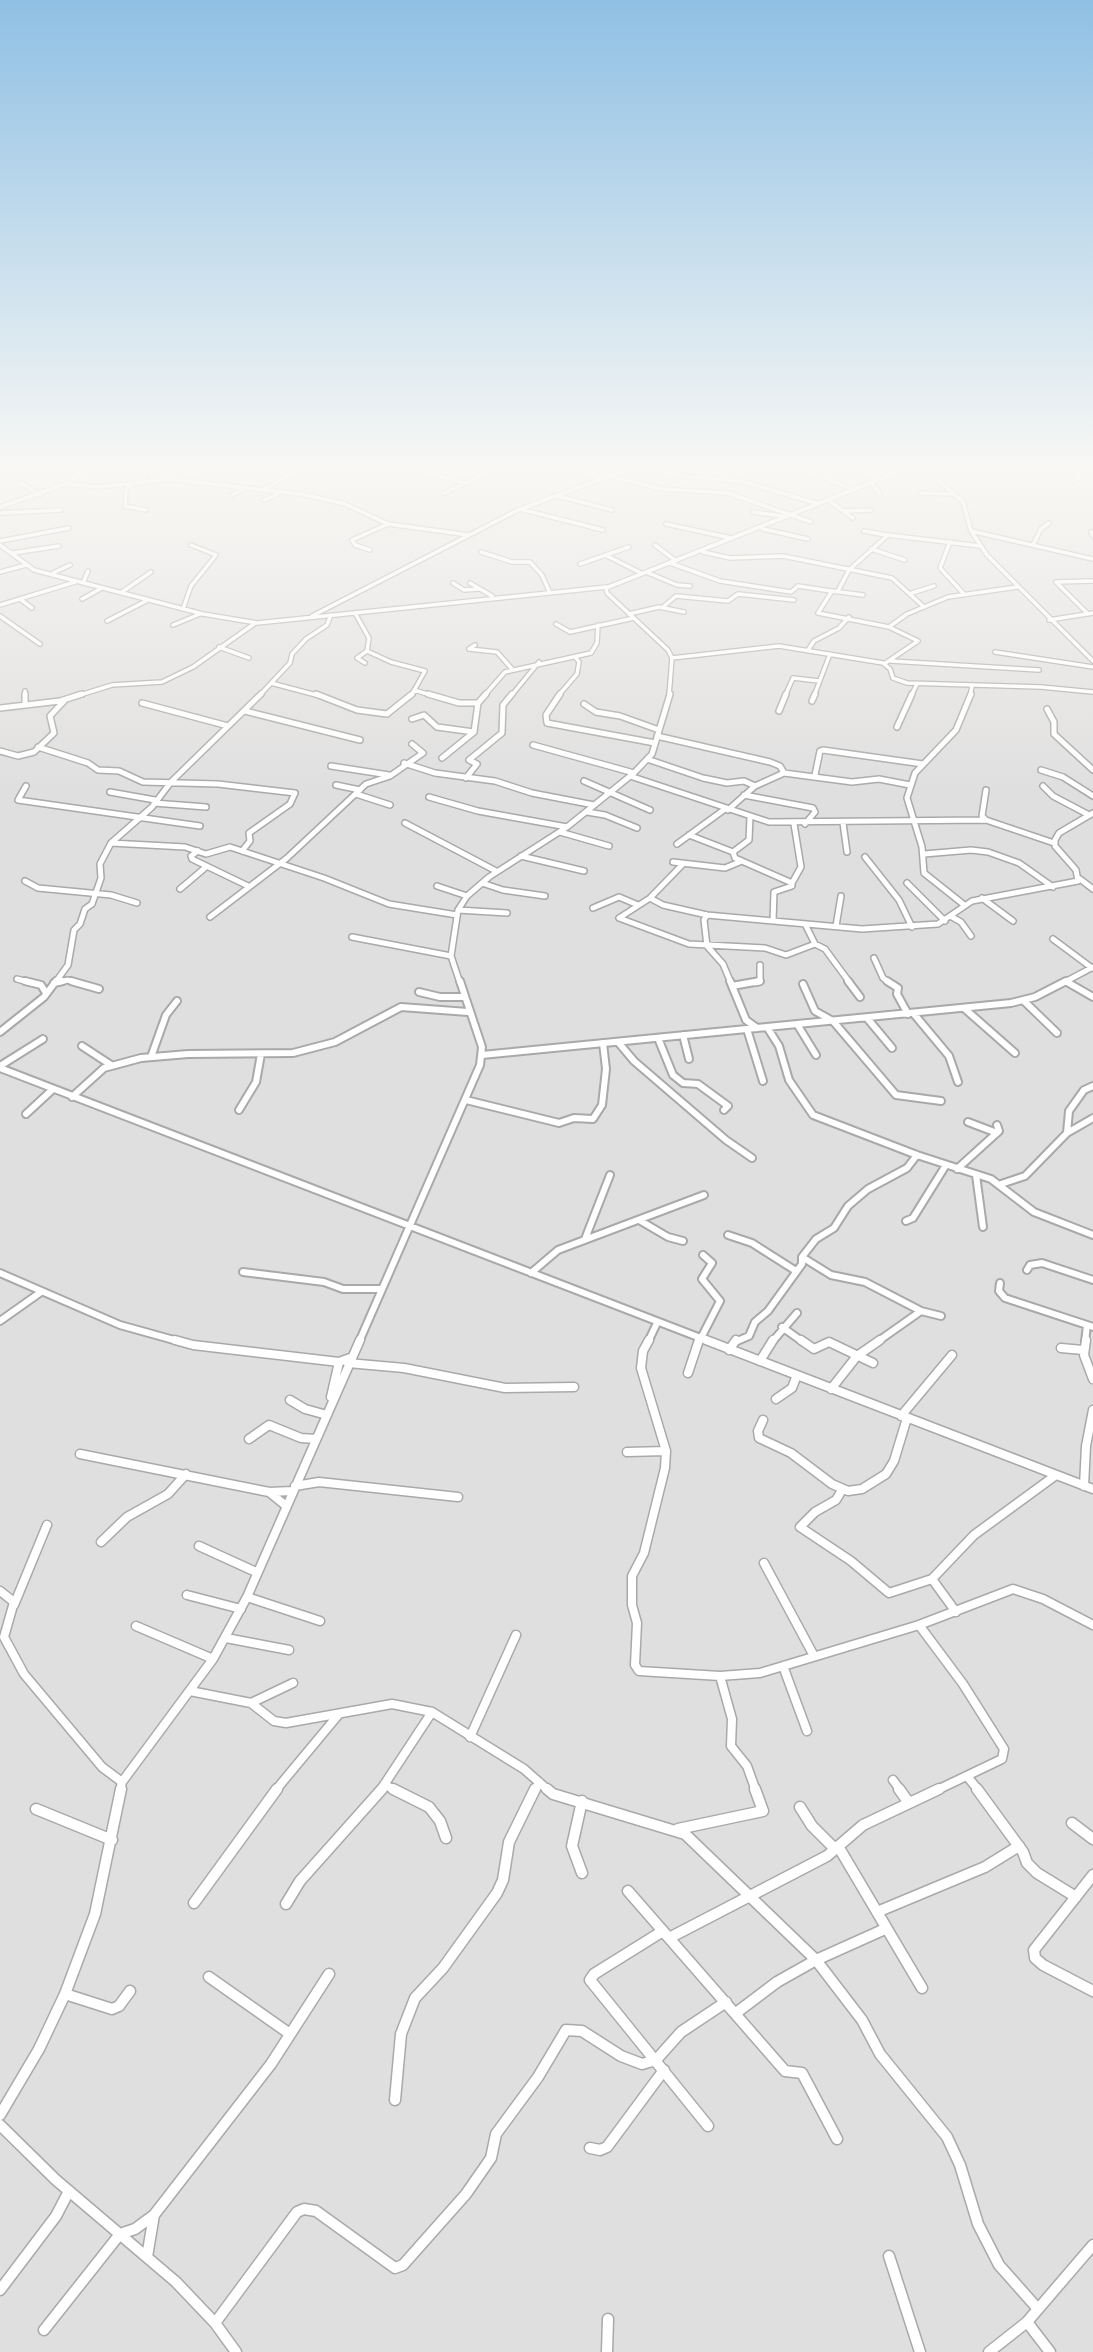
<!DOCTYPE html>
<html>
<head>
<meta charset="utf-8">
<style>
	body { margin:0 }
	canvas { display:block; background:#f2efe9 }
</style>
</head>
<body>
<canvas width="1093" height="2352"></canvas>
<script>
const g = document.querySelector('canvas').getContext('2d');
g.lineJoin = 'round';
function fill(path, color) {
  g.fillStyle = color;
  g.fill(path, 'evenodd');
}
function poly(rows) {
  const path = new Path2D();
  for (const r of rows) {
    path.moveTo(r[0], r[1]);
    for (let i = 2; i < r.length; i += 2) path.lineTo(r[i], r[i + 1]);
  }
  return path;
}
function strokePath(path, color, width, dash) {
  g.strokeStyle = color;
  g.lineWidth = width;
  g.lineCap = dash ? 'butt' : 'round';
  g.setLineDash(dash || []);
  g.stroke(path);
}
fill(poly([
	[0,466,1093,466,1093,2352,0,2352]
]), '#e0dfdf');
const minorFar4 = poly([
	[399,466,466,483],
	[460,466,486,472],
	[565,466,603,478],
	[639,466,679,476,741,481,819,504],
	[794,466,854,490],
	[846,466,878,480],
	[922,466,963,502,971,531,987,555,1093,661],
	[964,466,979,470],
	[1061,466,1067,466],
	[1085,466,1093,468],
	[924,468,938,466],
	[610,476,661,489,728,493,811,522],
	[171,479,186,466],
	[143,481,148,470],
	[1074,481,1078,478,1077,466],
	[21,483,40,495],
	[67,483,86,470],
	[135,483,126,489,125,506,146,510],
	[871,483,880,494],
	[263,490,295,472],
	[444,493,481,476,494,466],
	[920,493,953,494],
	[232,495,245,488],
	[558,496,612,510],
	[264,500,278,494],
	[828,500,853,518],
	[0,507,65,484,99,487,171,479,306,495,345,504,388,524,469,535],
	[520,509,603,530],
	[843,511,871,510],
	[753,512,782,516],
	[0,513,61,510],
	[666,524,731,538],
	[763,529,808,539],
	[864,531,886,535],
	[971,531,1093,559],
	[1091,532,1093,536],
	[0,541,69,528],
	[950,542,940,568,964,594],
	[0,545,34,570,203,614,257,623,607,587],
	[655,545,676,561],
	[1033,545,1041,529,1049,523],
	[871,549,905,560],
	[370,550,355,545,352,540,388,524],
	[481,552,512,562,530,562,542,575,549,591],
	[703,552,730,558,783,556,892,578,924,607],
	[13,553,59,546],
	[607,556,641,573],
	[670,563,720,581,791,592,798,586,831,591],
	[580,564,629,547],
	[0,572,26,565],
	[646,572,677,585,690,586],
	[53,573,70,565],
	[83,583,88,571],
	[453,583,464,590,479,589],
	[470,583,492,596],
	[838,591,849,570,888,535,980,546],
	[122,592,151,572],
	[912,593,934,586],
	[863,595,832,591,818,613,889,627,918,641,884,664],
	[20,599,32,608],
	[82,599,102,588],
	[0,605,75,582],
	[663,607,676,596,728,601,738,594,794,600],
	[183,609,191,586,216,555,191,545],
	[355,613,369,638,367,651,357,658,365,663],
	[629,614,659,607,684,612],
	[1088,614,1056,582,1093,581],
	[0,616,40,644],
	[312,616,518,510,636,466],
	[1049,620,1093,613],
	[107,621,146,601],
	[556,624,570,632,634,618],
	[173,625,200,614],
	[889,627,907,614,948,597,1017,587],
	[475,645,469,649,497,652,512,669],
	[219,647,249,658],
	[808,650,814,641,839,628,849,617],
	[367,651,391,662,425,671,411,696],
	[995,652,1093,667],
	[672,658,779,646,883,663,890,669,893,678,907,683,1041,687,1093,692],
	[891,661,1039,670],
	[271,683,320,696],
	[414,690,434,696],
	[25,691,25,696],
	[77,696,112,685,162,682,193,667,254,624],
	[259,696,290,663,292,654,306,639,327,625,331,615],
	[484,696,505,672,591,653,597,643,598,625],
	[511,696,539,662],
	[558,696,577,674,579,662,576,658],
	[669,696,672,658,668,650,607,593,606,588,903,470,922,466],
	[785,696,793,678,819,681],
	[814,696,830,654],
	[911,696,917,684],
	[970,696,972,686]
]);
const minorFar3 = poly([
	[25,694,25,703],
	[316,694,357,710,387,714,412,694],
	[428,694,459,703,478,703],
	[560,694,546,715,547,723,655,743],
	[812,701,815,694],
	[142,703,228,726],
	[584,704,596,712,620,716,659,730],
	[0,708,60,701,82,694],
	[1047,709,1054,722,1054,734,1093,770],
	[245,711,360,740],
	[779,711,786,694],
	[412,719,424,715,437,727,474,732],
	[897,727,912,694],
	[657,736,770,762,780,766,784,773],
	[533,745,634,773],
	[38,747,88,763,98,770,119,771,143,782,218,784,295,793,290,804,249,833,250,841,242,851],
	[0,751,18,756,34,752,54,733,50,716,65,700],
	[442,758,474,732,478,703,486,694],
	[647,759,703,778,727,783,744,781,755,786],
	[404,763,435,773,495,781,532,793,594,805],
	[331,766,389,775],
	[1041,770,1063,777,1093,796],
	[815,775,820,751,823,750,923,764],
	[630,776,769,822,986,820,1054,843],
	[466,778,477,764,469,760,502,733,503,705,512,694],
	[584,781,650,810],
	[336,785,360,790],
	[26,786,18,800,200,826],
	[1043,786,1053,796,1089,815],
	[986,790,982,816,986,820],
	[110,792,155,800],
	[356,794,390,805],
	[744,795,813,808,815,812,805,824],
	[429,797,478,811,567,827],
	[154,803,206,807],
	[728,810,755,786,784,773,852,782,879,779,910,785],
	[587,812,605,815,637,828],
	[405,823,496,871],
	[843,823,847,852],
	[560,832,609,846],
	[689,835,733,852,735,858,792,883,792,886,774,892,773,921],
	[111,843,185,847,206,854,230,847,324,878,389,904,457,915],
	[677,844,725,809],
	[198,851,191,856,192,859,248,886],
	[733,852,749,840,750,817],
	[924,854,971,850,988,852,1019,863,1053,887],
	[521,856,584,871],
	[865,857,899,900,912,927],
	[673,862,725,868,742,861],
	[683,864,650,898,619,918,689,944,765,948,786,955,815,944],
	[1080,879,1093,889],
	[25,881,38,888,111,895,137,903],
	[482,883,503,890,545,896],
	[792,883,801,867,794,824],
	[907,883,945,921],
	[437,886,467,896],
	[180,889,206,867],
	[650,898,663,905,707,915,862,929,938,924,972,901,1078,881,1076,870,1055,846,1055,840,1059,833,1093,813],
	[982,898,1013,921],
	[963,904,924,873,922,847,907,798,915,773,956,730,971,694],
	[593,908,619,897,638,905],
	[458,910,507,913],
	[707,915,704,920,707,946,723,964,731,983],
	[210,917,287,858,366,784,390,776,423,753,412,744],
	[952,917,961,922,971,936],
	[805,924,815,944,825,949,850,983],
	[836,926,841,896],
	[352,937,451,956],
	[1053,939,1092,968],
	[874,958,883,978,890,983],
	[17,979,32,983],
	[55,983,68,980,77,983],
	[55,983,68,965,74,930,80,924,85,909,92,904,101,878,100,864,111,843,152,807,171,782,261,694],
	[460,983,451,956,458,910,467,896,489,877,567,827,634,773,652,754,670,694],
	[755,983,760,982,760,965],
	[1063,983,1093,967]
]);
const minorFar2 = poly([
	[25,981,41,985,46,993],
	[71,981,99,989],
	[730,981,746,1020,757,1028],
	[848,981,860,997],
	[887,981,898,988,897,994,908,1014],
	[1067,982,1093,997],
	[54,983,63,981],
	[803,984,815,1011,833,1021,896,1095,941,1101],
	[732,986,760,981],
	[419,992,440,997,463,997],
	[1024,1001,1057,1033],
	[965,1009,1015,1053],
	[914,1014,949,1056,958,1082],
	[867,1018,892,1048],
	[797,1024,816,1055],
	[767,1027,779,1046,789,1080,813,1115,917,1155,991,1179,1034,1212,1093,1235],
	[747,1029,763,1081],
	[0,1032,44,997,56,981],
	[683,1035,689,1059],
	[658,1038,673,1075,683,1083,698,1084,728,1106,724,1110],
	[618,1042,634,1061,726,1140,752,1158],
	[82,1046,111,1065],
	[482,1055,1011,1003,1035,997,1066,981],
	[151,1057,166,1015,177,1001],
	[0,1066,43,1039],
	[0,1068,711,1342],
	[72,1097,104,1068,141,1058,188,1054,293,1053,335,1042,401,1007,468,1012],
	[466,1100,559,1123,574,1118,593,1119,602,1105,606,1069,603,1043],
	[239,1110,256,1082,261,1054],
	[26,1114,53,1089],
	[968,1122,997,1133],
	[1067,1133,1069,1111,1084,1090,1093,1086],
	[957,1169,999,1131,997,1125],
	[976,1175,983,1227],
	[1001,1184,1025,1176,1067,1133,1093,1118],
	[639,1220,668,1237,683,1241],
	[906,1221,913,1218,946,1165],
	[728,1235,752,1243,796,1271],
	[585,1239,610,1175],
	[802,1257,831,1275,865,1282,921,1311],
	[1027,1270,1030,1265,1042,1263,1093,1280],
	[243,1272,324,1282,343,1289,381,1289],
	[0,1273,120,1325,181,1342],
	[531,1273,558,1250,704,1195],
	[1000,1283,999,1291,1005,1298,1093,1327],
	[0,1321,41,1292],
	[782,1327,803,1342],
	[359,1342,480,1065,482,1047,460,981],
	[648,1342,657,1323],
	[699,1342,720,1301,702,1279,712,1263,703,1255],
	[735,1342,749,1336,755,1322,768,1311,802,1264,802,1257,816,1239,834,1228,848,1206,868,1189,907,1168,917,1155],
	[772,1342,797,1313],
	[877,1342,921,1311,941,1316],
	[1085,1342,1087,1325]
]);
const minorFar1 = poly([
	[175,1340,193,1345,339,1362,350,1358],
	[649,1340,643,1351,641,1368,666,1451,665,1468,644,1553,632,1576,632,1605,637,1623,635,1665,639,1671,720,1676,760,1673,919,1625,1013,1589,1043,1599,1093,1625],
	[706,1340,1093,1489],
	[801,1340,814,1349,829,1342,873,1363],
	[1086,1340,1084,1355,1093,1379],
	[1061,1348,1083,1350],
	[729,1350,736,1340],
	[760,1361,773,1340],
	[348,1363,404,1368,505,1388,574,1387],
	[688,1373,699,1340],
	[831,1389,857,1356,880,1340],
	[331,1397,339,1362],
	[776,1399,792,1388,797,1375],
	[290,1400,305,1409,327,1415],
	[901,1416,952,1355],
	[763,1420,758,1431,759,1438,791,1453,832,1484,848,1491,862,1489,886,1474,894,1461,907,1418],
	[249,1439,269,1425,301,1438,316,1439],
	[627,1452,666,1451],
	[80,1454,269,1492,292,1491],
	[295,1486,319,1482,458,1497],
	[1084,1486,1086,1446,1093,1410],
	[842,1490,836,1500,815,1512,800,1527,851,1561,889,1593,932,1579,974,1535,1056,1475],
	[269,1492,285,1505],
	[101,1542,127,1517,168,1494,186,1474],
	[199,1546,256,1572],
	[764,1563,814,1656],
	[932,1579,956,1612],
	[0,1591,14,1602,4,1637,24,1674,102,1767,122,1782],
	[187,1595,241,1609],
	[247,1597,320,1621],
	[14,1605,47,1525],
	[919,1625,963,1684,1004,1749,1002,1759,935,1791],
	[136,1626,213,1659],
	[226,1638,289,1650],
	[783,1666,807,1731],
	[720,1676,732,1719,731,1746,747,1766,756,1791],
	[190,1691,251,1703,274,1721,286,1723,392,1704,432,1712,524,1769,549,1791],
	[251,1703,293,1683],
	[470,1737,516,1635],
	[967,1776,979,1791],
	[893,1780,901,1791],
	[385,1785,397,1791],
	[120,1791,122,1782,213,1659,247,1597,360,1340],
	[275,1791,339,1714],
	[380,1791,432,1712],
	[535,1791,539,1782]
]);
const minor = poly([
	[393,1789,429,1807,440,1821,446,1838],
	[547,1789,553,1794,685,1834,816,1960,862,2020,880,2054,947,2137,960,2165,978,2224,999,2265,1038,2309],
	[899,1789,909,1803],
	[977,1789,1023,1852,1027,1863,1037,1873,1076,1897],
	[582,1801,572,1846,582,1873],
	[800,1807,812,1826,835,1849],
	[36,1809,112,1840],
	[1072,1823,1093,1839],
	[678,1829,763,1811,755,1789],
	[838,1846,922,1988],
	[1093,1875,1034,1950,1035,1958,1043,1965,1093,1991],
	[628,1891,785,2071,802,2073,837,2139],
	[194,1903,277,1789],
	[286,1904,300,1881,382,1789],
	[877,1912,985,1867,1019,1846],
	[663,1931,594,1974,590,1980,708,2126],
	[671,1937,827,1856,863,1825,939,1789],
	[209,1977,290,2034],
	[65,1994,112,2009,119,2006,130,1991],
	[736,2013,777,1982,816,1960,885,1929],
	[395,2100,401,2034,415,1998,443,1968,497,1893,503,1880,509,1842,535,1789],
	[0,2115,39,2049,65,1994,95,1914,121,1789],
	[0,2125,56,2180,176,2282,215,2323,236,2352],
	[590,2148,600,2150,607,2147,664,2070],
	[889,2256,920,2352],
	[147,2257,154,2215],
	[0,2290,56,2216,69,2191],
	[1027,2322,1050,2352],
	[215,2323,297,2212,304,2209,316,2211,395,2268,403,2265,466,2194,491,2158,496,2134,538,2077,566,2030,582,2031,621,2056,642,2064,656,2060,681,2032,726,2002],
	[44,2330,120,2234,135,2229,154,2215,271,2064,329,1974],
	[607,2352,608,2319],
	[989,2352,1027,2322,1093,2245]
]);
strokePath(minorFar4, '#a9a9a9', 6);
strokePath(minorFar3, '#a9a9a9', 8);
strokePath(minorFar2, '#a9a9a9', 10);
strokePath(minorFar1, '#a9a9a9', 11);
strokePath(minor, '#a9a9a9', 13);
strokePath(minorFar4, '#fff', 3.5);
strokePath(minorFar3, '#fff', 5);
strokePath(minorFar2, '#fff', 6);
strokePath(minorFar1, '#fff', 8);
strokePath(minor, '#fff', 10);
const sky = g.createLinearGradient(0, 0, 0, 795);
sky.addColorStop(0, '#8fc0e4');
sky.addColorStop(0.59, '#f9f8f5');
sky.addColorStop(1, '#f9f8f500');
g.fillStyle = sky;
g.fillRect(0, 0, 1093, 795);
</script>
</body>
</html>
